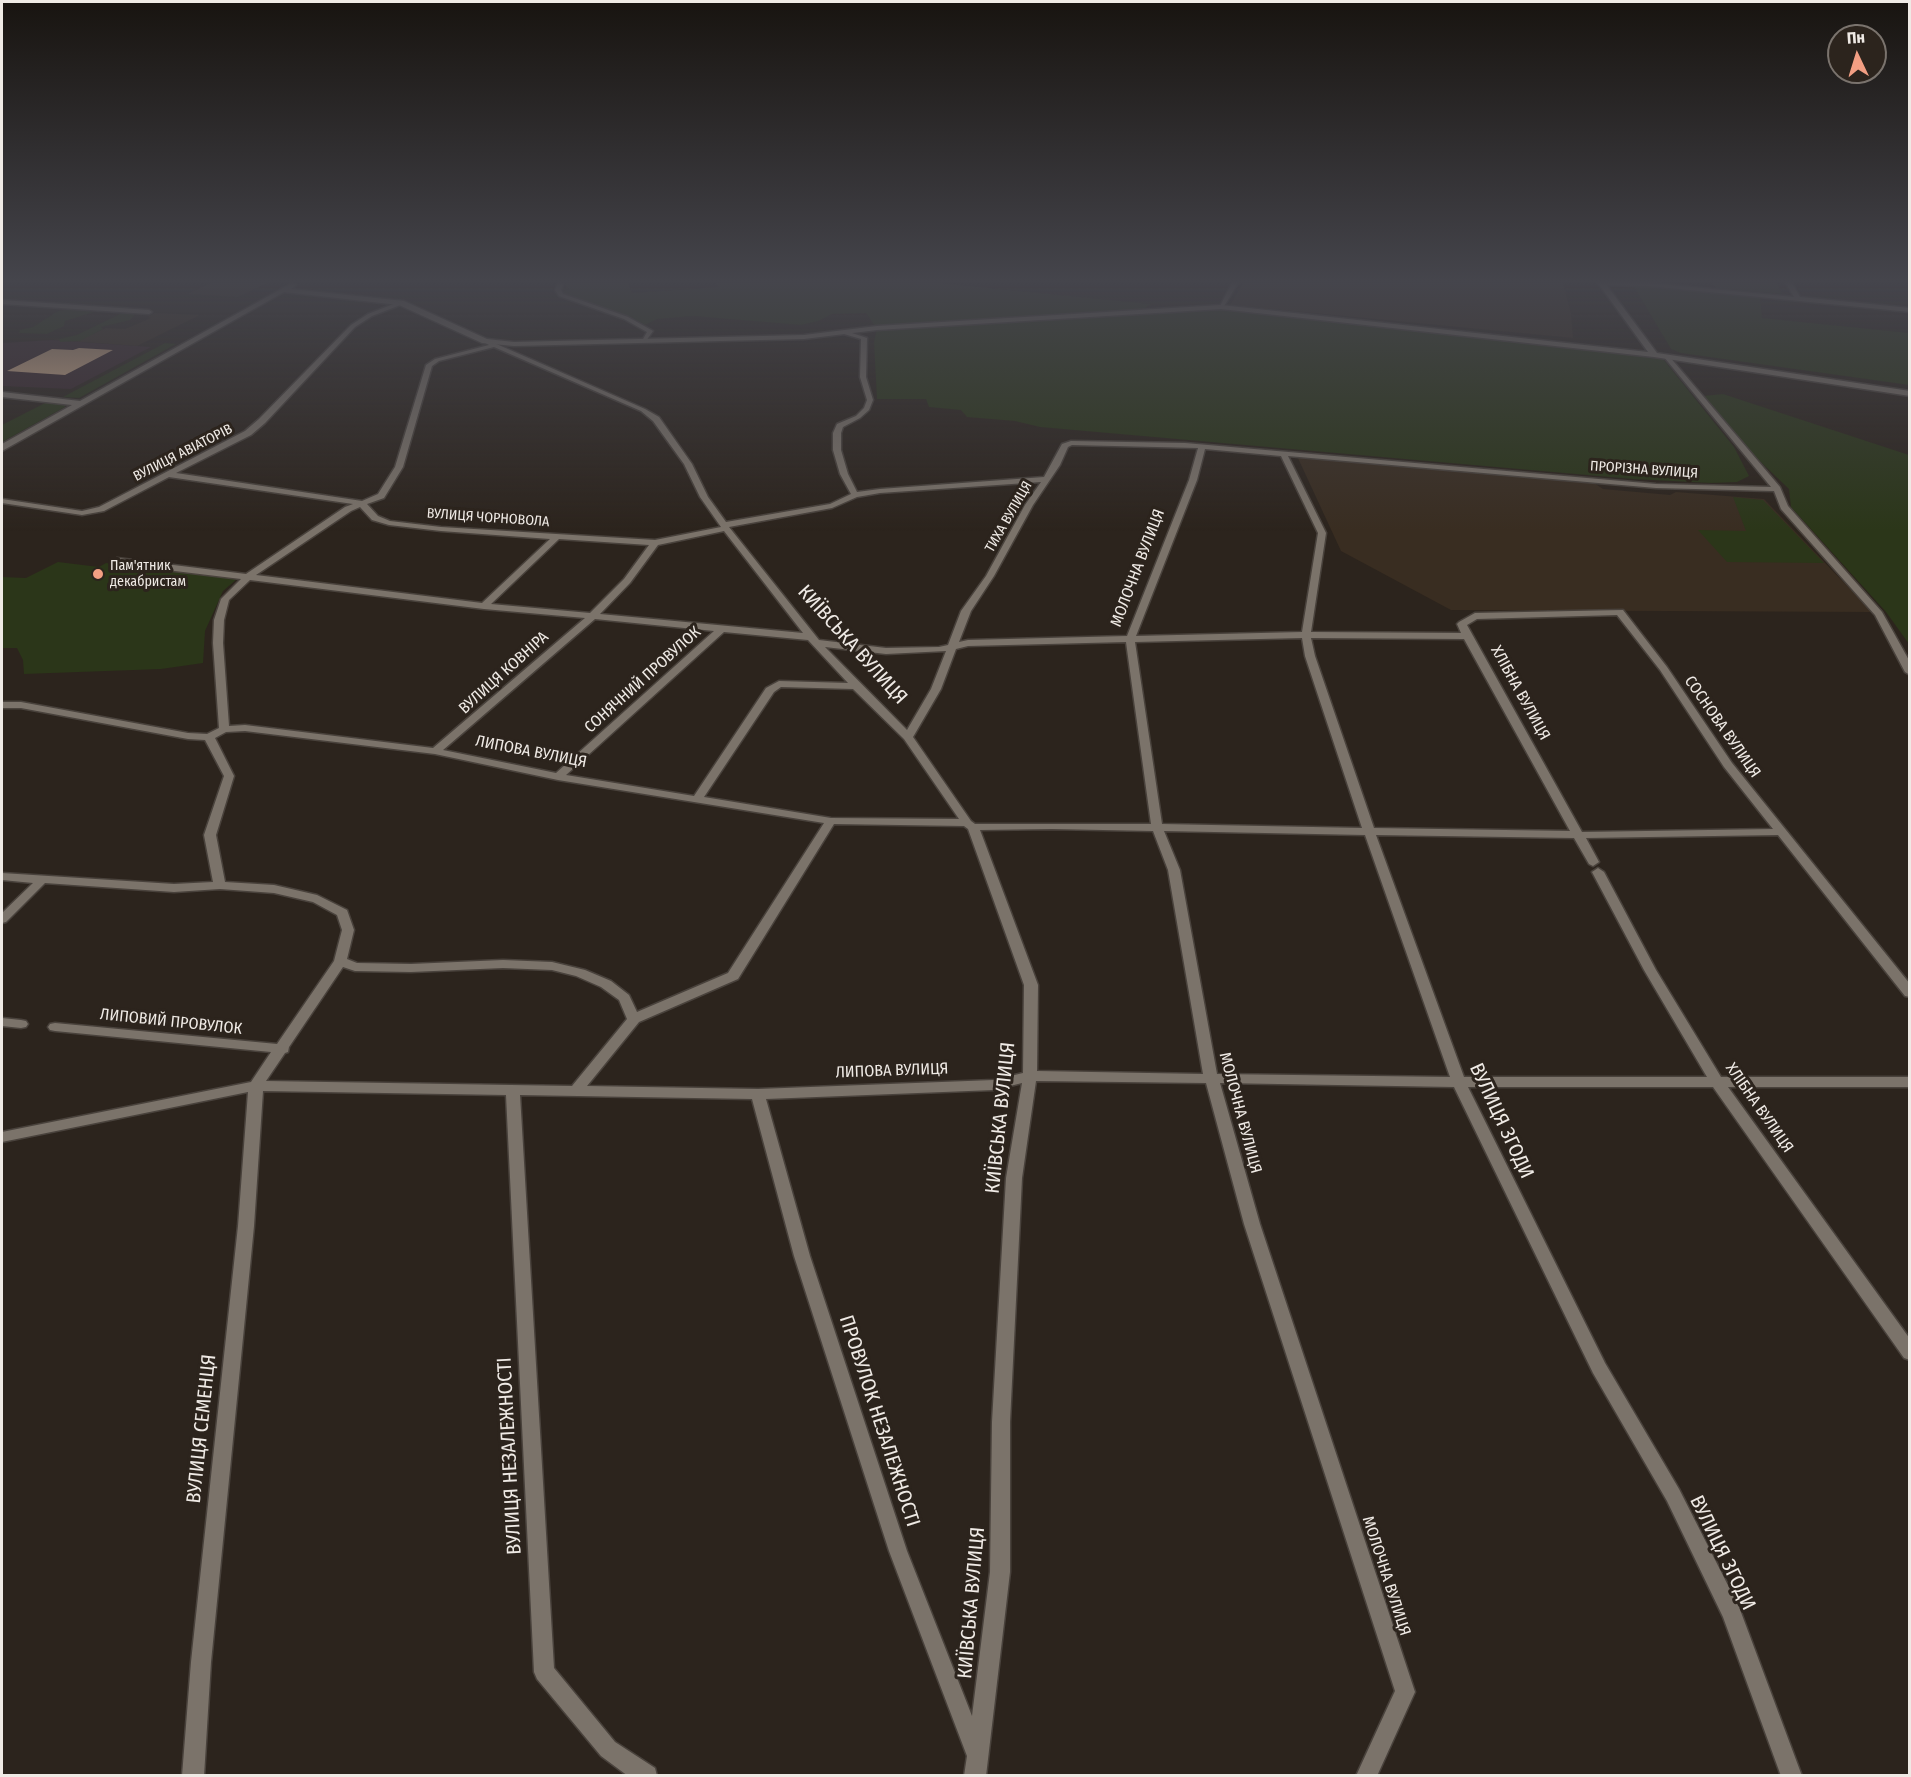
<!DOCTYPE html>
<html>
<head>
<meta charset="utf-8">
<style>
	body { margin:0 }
	#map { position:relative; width:1911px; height:1777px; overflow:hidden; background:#2c241d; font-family:"Fira Sans Condensed",sans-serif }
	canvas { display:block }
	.frame { position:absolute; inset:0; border:3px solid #efeae5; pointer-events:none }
	.north { position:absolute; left:1827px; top:24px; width:60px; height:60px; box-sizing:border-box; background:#2c241d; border:2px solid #7a736d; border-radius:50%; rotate:356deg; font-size:16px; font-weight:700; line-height:24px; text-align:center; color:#efeae5 }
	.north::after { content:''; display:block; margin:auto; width:21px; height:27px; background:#f39f83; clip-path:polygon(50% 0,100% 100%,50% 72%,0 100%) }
</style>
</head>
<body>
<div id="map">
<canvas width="1911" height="1777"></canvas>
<div class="frame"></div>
<div class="north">Пн</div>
</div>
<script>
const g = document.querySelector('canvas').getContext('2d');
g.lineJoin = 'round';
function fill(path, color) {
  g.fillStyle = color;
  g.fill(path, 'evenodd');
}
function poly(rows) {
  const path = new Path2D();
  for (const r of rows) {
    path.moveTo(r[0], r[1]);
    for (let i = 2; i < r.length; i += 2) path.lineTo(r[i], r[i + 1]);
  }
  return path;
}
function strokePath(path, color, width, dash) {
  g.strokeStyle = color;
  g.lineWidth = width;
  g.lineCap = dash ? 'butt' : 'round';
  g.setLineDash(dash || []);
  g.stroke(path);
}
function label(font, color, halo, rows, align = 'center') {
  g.font = font + ' "Fira Sans Condensed",sans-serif';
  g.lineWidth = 6;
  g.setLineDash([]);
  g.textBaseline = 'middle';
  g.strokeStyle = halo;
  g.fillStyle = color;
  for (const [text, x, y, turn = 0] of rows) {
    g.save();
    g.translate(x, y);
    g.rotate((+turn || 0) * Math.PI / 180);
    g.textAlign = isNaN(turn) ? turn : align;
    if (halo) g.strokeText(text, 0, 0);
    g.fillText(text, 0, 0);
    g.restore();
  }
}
fill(poly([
	[211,283,267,283,238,297,187,294],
	[1243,283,1563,283,1571,313,1573,338,1230,305],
	[155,313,200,315,137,346,53,340,88,336,106,328,125,329,151,318,147,317],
	[1297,456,1591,481,1603,489,1670,495,1676,492,1764,499,1872,612,1451,610,1341,551]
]), '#392d21');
fill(poly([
	[53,340,151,347,71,389,2,386,2,343]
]), '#3a272d');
fill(poly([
	[568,283,628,283,632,293,719,287,716,283,938,283,1151,304,1144,309,875,326,866,313,832,314,818,321,801,325,693,316,657,319,645,325,631,317,565,295,563,291,569,289,564,285],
	[1712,283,1777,283,1782,294,1716,288],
	[1633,285,1760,297,1762,318,1909,333,1909,385,1681,353,1671,349],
	[1221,307,1663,359,1734,447,1749,476,1737,482,1711,483,1633,479,1040,427,1015,421,967,417,961,410,929,407,926,399,877,399,874,342,877,328],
	[74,308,94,312,65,321,64,326,47,334,19,333,20,330,33,327,58,311],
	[124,312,132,312,135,315,130,320,101,327,103,329,80,341,60,342,59,339,77,335],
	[165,343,176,344,79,398,63,397],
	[1723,394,1909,455,1909,644,1886,612,1791,507,1789,489,1746,448,1703,396],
	[49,401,65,404,65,407,2,442,2,425],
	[1733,497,1763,500,1824,563,1727,562,1698,530,1746,531],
	[58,562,99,567,106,563,237,579,223,591,205,631,203,663,161,669,24,674,23,660,17,648,2,648,2,577,26,578]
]), '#2b3619');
fill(poly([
	[79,348,113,350,65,375,7,371,52,349,73,350]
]), '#e1b994');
const street = poly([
	[558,283,563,284,561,290,563,294,628,317,653,331,646,341,642,341,647,332,624,319,559,296,555,290,558,283],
	[1232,283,1238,283,1223,308,1219,308,1232,283],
	[1599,283,1651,283,1794,297,1786,283,1792,283,1800,297,1910,308,1910,312,1649,286,1602,285,1599,283],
	[2,300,149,310,152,312,149,314,2,304,2,300],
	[401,301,403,304,372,316,355,327,265,423,251,435,176,473,362,501,378,494,395,467,426,365,435,359,489,345,482,341,485,339,645,409,659,417,692,464,708,497,726,522,830,504,851,494,840,474,833,450,833,433,837,424,856,416,864,408,867,400,860,377,861,339,844,334,846,331,867,338,866,377,873,400,869,410,860,418,843,427,841,433,841,450,848,474,857,492,880,489,1044,477,1062,444,1071,441,1185,443,1656,484,1771,487,1664,357,1669,356,1780,487,1788,506,1882,612,1910,662,1910,675,1905,672,1875,615,1781,509,1774,491,1656,488,1288,456,1326,533,1311,632,1461,633,1457,624,1459,622,1475,613,1623,610,1667,667,1732,763,1910,984,1910,997,1905,996,1778,835,1586,838,1599,862,1593,866,1589,864,1574,838,1376,835,1464,1077,1707,1077,1644,970,1592,872,1598,868,1604,872,1656,970,1721,1077,1910,1077,1910,1087,1728,1087,1910,1339,1910,1360,1904,1358,1713,1087,1468,1087,1605,1363,1679,1489,1739,1607,1802,1776,1781,1776,1723,1617,1667,1501,1593,1373,1454,1087,1220,1083,1260,1224,1415,1692,1377,1776,1356,1776,1395,1691,1244,1224,1206,1083,1036,1081,1022,1178,1010,1422,1010,1572,986,1776,964,1776,967,1756,889,1551,794,1256,752,1099,520,1095,554,1668,615,1742,655,1768,657,1776,628,1776,601,1756,537,1679,534,1672,506,1095,263,1091,254,1226,211,1662,204,1776,182,1776,191,1662,238,1226,248,1092,2,1142,2,1132,251,1082,271,1052,55,1031,50,1030,48,1027,50,1024,55,1023,277,1044,334,961,342,930,337,915,313,902,274,893,220,889,174,892,45,883,6,922,2,923,2,913,33,883,2,880,2,873,174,884,213,882,204,835,224,776,205,740,188,739,21,708,2,708,2,702,21,702,188,733,207,734,219,728,213,643,214,620,221,599,241,579,117,564,113,561,117,558,246,574,345,507,353,504,169,477,104,511,82,515,2,503,2,499,82,511,99,507,245,431,259,419,351,325,368,314,401,301],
	[494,347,641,411,653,421,684,464,700,497,721,527,655,540,441,527,390,521,378,516,367,504,384,498,403,467,432,366,439,361,494,347],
	[1072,445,1198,448,1189,480,1127,636,968,640,959,642,971,611,994,576,1033,505,1060,465,1068,447,1072,445],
	[1205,449,1281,456,1318,533,1302,632,1136,636,1197,480,1205,449],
	[1041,482,1025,505,986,576,961,611,948,645,939,647,886,648,819,640,729,527,832,508,857,497,880,493,1041,482],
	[360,507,372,520,389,525,441,531,550,539,482,603,256,575,351,511,360,507],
	[724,531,803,633,600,614,630,583,658,545,724,531],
	[559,539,649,545,624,579,590,613,491,604,559,539],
	[250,580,484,609,585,618,433,748,245,725,229,726,223,643,224,620,229,600,250,580],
	[1617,615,1660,670,1724,767,1773,829,1582,832,1467,625,1477,619,1617,615],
	[595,619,714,631,556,773,443,750,595,619],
	[724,632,808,640,848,683,779,681,766,688,694,796,566,775,724,632],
	[1302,638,1305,656,1362,828,1162,824,1135,642,1302,638],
	[1311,638,1464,639,1570,831,1374,828,1315,656,1311,638],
	[1126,642,1151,824,975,824,971,821,913,737,941,689,956,649,968,646,1126,642],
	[825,647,886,654,946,651,931,689,907,730,825,647],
	[781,687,853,689,904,739,959,819,831,818,704,797,774,692,781,687],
	[245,731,435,754,558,780,824,823,728,973,637,1012,629,995,611,981,585,970,552,962,503,960,411,964,357,963,347,959,354,930,347,910,317,895,274,885,225,882,216,835,234,776,215,738,226,732,245,731],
	[834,824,964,826,968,829,1024,985,1023,1073,994,1080,758,1089,587,1086,639,1022,738,979,834,824],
	[1052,829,1153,831,1168,870,1203,1074,1037,1071,1038,985,980,830,1052,829],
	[1164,831,1365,835,1450,1077,1217,1074,1180,870,1164,831],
	[343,967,355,971,411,972,503,968,552,970,576,976,601,987,619,1000,627,1019,572,1086,266,1081,285,1053,288,1052,289,1047,343,967],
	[1022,1083,1006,1178,992,1422,990,1572,972,1716,907,1551,810,1256,766,1099,994,1090,1022,1083],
	[2,1018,21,1020,26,1021,28,1024,26,1027,21,1028,2,1026,2,1018]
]);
const secondary = poly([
	[292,283,296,285,291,289,404,301,487,339,514,342,804,335,877,326,1221,305,1648,352,1598,283,1605,283,1657,353,1910,391,1910,396,1654,357,1221,309,877,330,804,339,514,346,482,343,399,305,284,292,2,451,2,444,72,405,2,397,2,392,80,401,292,283]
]);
strokePath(street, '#49423c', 3);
strokePath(secondary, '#49423c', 3);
fill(street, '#7b736a');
fill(secondary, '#7b736a');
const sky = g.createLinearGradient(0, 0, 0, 531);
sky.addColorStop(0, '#181410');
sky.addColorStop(0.53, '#45454c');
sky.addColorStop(1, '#45454c00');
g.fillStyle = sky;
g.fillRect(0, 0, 1911, 531);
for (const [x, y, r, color] of [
	[98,574,6,"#f39f83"]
]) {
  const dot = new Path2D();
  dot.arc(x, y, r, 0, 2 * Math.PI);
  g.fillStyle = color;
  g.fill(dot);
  strokePath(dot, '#2c241d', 2);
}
label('14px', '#efeae5', '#2c241d', [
	["ВУЛИЦЯ АВІАТОРІВ",183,453,-27],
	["ПРОРІЗНА ВУЛИЦЯ",1644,470,4],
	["ТИХА ВУЛИЦЯ",1009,517,-60],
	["ВУЛИЦЯ ЧОРНОВОЛА",488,518,4]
]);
label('14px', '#efeae5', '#2c241d', [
	["Пам'ятник",110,566],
	["декабристам",110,582]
], 'left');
label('16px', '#efeae5', '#2c241d', [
	["МОЛОЧНА ВУЛИЦЯ",1138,568,-69],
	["ВУЛИЦЯ КОВНІРА",504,673,-42],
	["СОНЯЧНИЙ ПРОВУЛОК",643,680,-42],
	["ХЛІБНА ВУЛИЦЯ",1520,693,61],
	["СОСНОВА ВУЛИЦЯ",1722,727,55],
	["ЛИПОВА ВУЛИЦЯ",531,752,11],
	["ЛИПОВИЙ ПРОВУЛОК",171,1022,6],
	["ЛИПОВА ВУЛИЦЯ",892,1071,-2],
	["ХЛІБНА ВУЛИЦЯ",1759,1108,55],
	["МОЛОЧНА ВУЛИЦЯ",1240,1113,75],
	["МОЛОЧНА ВУЛИЦЯ",1386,1576,72]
]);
label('20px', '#efeae5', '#2c241d', [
	["КИЇВСЬКА ВУЛИЦЯ",852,645,48],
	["КИЇВСЬКА ВУЛИЦЯ",1001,1118,-84],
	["ВУЛИЦЯ ЗГОДИ",1501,1121,65],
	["ПРОВУЛОК НЕЗАЛЕЖНОСТІ",879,1421,72],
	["ВУЛИЦЯ СЕМЕНЦЯ",202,1429,-84],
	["ВУЛИЦЯ НЕЗАЛЕЖНОСТІ",510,1456,-93],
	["ВУЛИЦЯ ЗГОДИ",1722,1553,64],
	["КИЇВСЬКА ВУЛИЦЯ",972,1603,-85]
]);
</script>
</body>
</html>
